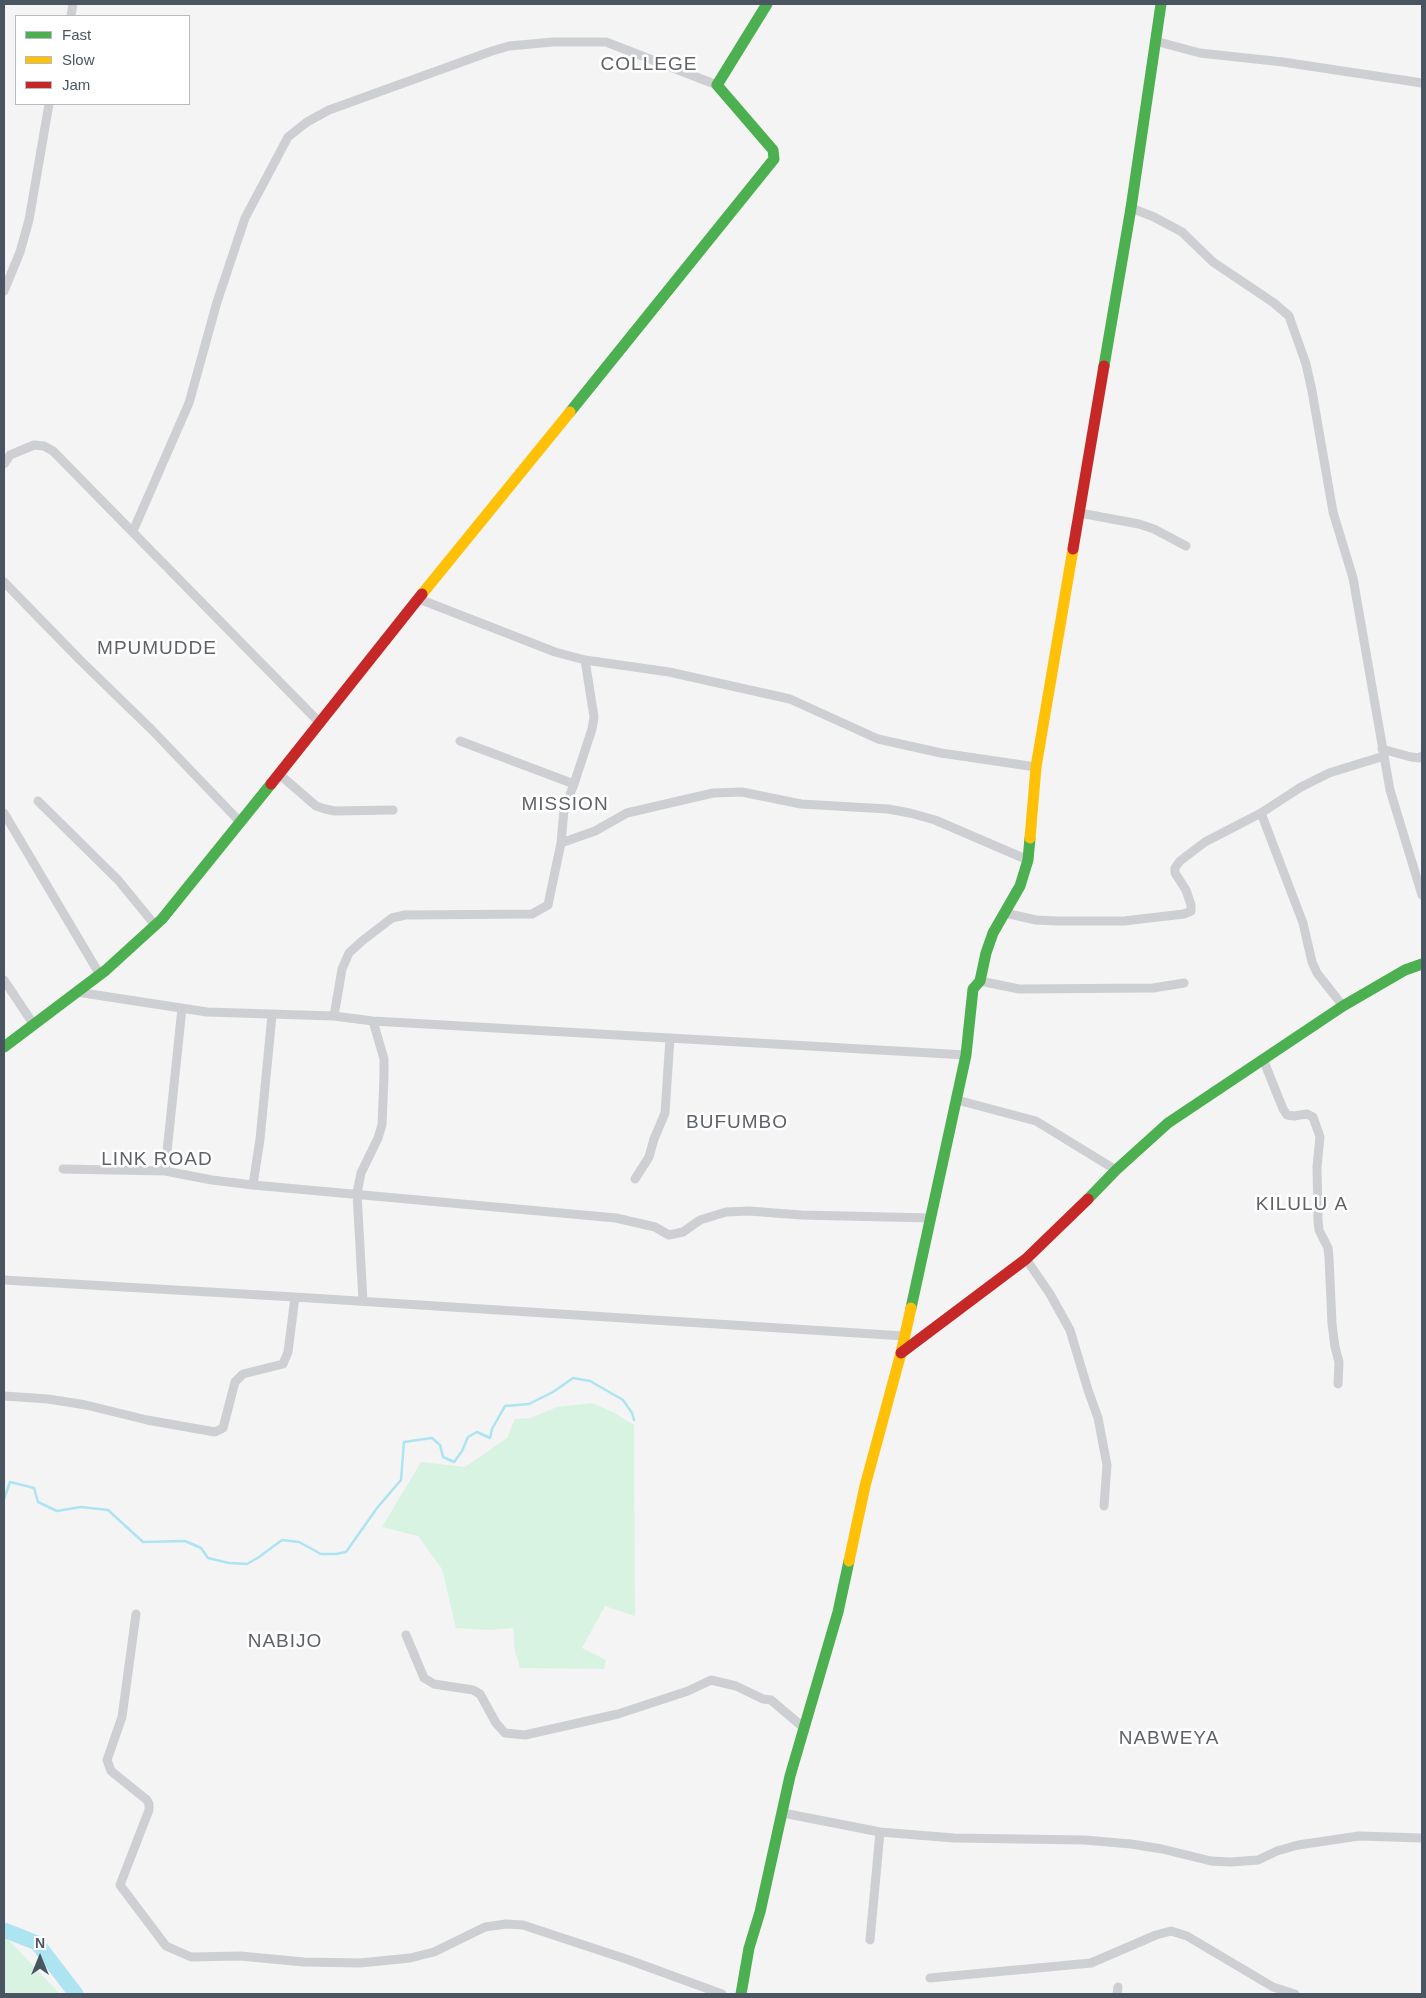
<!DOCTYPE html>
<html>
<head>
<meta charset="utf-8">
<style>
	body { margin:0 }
	#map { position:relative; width:1426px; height:1998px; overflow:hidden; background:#f4f4f4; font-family:Helvetica,sans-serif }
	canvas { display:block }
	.frame { position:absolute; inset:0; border:5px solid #495662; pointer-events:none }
	.legend { position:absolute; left:15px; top:15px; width:175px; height:90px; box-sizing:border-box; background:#fff; border:1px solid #b6bbc0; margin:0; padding:6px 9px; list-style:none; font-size:15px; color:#495662 }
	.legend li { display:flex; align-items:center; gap:10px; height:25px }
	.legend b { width:25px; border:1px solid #b6bbc0 }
	.north { position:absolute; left:15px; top:1933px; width:50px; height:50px; -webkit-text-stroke:4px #fff; paint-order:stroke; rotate:0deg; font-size:14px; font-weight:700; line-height:20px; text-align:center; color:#495662 }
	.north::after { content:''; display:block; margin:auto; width:18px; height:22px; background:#495662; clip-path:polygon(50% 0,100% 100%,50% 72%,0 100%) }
</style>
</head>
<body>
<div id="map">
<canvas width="1426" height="1998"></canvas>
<div class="frame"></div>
<ul class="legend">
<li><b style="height:6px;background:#4caf50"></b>Fast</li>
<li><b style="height:6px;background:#ffc107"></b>Slow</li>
<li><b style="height:6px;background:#c62828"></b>Jam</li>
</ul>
<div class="north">N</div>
</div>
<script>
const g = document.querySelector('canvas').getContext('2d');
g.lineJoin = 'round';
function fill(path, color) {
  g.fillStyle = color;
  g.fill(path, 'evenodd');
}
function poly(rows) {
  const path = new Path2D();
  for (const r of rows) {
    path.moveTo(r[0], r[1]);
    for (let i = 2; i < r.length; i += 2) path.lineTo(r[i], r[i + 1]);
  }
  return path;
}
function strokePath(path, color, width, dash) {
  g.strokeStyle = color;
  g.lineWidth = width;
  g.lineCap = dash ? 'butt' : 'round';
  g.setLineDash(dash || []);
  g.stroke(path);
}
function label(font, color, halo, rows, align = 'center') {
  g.font = font + ' Helvetica,sans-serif';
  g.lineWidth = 5;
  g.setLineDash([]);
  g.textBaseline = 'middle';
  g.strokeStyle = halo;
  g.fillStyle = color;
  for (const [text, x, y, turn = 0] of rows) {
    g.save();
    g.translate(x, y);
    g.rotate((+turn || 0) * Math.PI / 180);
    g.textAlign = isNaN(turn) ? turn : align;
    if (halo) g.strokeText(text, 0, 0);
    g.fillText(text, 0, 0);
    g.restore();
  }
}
fill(poly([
	[592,1403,613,1412,634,1425,635,1616,605,1606,582,1648,606,1660,604,1669,520,1668,515,1651,513,1628,490,1630,456,1628,442,1569,418,1536,382,1527,421,1462,465,1467,507,1438,515,1419,531,1418,557,1407],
	[4,1935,60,1994,4,1994]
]), '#d8f3e2');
strokePath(poly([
	[4,1499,10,1482,34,1488,38,1502,57,1511,81,1507,108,1510,143,1542,185,1541,201,1548,208,1558,229,1563,247,1564,259,1557,282,1540,299,1542,321,1554,336,1554,346,1552,377,1508,401,1480,404,1442,432,1438,440,1445,443,1457,454,1462,462,1451,468,1437,477,1432,490,1438,492,1429,505,1406,529,1404,553,1392,573,1378,590,1381,623,1400,632,1413,634,1420]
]), '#ace4f2', 2.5);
strokePath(poly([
	[4,1930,37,1943,76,1994]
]), '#ace4f2', 15);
strokePath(poly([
	[71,16,73,4],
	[1155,41,1200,53,1283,62,1422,83],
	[1131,208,1154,217,1182,232,1213,262,1274,303,1289,316,1306,364,1312,391,1333,512,1353,578,1390,790,1422,895],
	[4,291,20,252,29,220,49,104],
	[4,464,10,455,34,445,44,446,53,451,319,722],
	[1080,513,1139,524,1154,529,1186,546],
	[133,531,189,403,217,302,245,218,288,137,307,122,329,110,492,51,509,46,553,42,606,42,717,85],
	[4,582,81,661,152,730,241,823],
	[419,599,555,652,585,660,669,672,790,699,878,739,941,753,1036,767],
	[460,741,574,784],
	[1382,749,1411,757,1419,758,1422,756],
	[279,774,316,806,325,809,335,811,393,810],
	[38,801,118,880,155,925],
	[4,813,100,975],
	[561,843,595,831,627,813,713,793,742,792,801,804,888,809,910,813,935,820,1028,860],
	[1005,913,1036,920,1057,921,1124,921,1184,914,1191,911,1191,905,1186,890,1175,873,1175,868,1180,861,1205,842,1261,813],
	[4,980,34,1025],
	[980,981,1019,989,1153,988,1184,983],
	[77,992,207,1012,334,1016,373,1021,966,1055],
	[1343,1006,1317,973,1312,962,1303,923,1261,813,1301,787,1329,773,1384,756],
	[334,1016,342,969,349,953,362,941,392,918,405,915,532,914,548,905,561,843,564,810,574,784,592,729,594,717,585,660],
	[1263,1059,1283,1109,1287,1115,1294,1116,1307,1114,1313,1117,1320,1137,1317,1167,1318,1220,1319,1230,1328,1248,1329,1258,1332,1324,1335,1347,1339,1362,1338,1384],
	[957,1100,1036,1121,1116,1170],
	[63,1169,165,1171,182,1008],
	[165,1171,212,1180,253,1185,260,1139,272,1015],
	[635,1179,649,1157,654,1139,665,1113,670,1038],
	[253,1185,616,1218,655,1227,669,1235,683,1232,700,1220,726,1212,749,1211,801,1215,931,1218],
	[1026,1259,1050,1294,1070,1330,1088,1390,1098,1418,1107,1465,1104,1506],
	[4,1280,295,1297,904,1336],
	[363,1301,357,1193,361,1173,378,1138,382,1125,384,1076,384,1059,373,1021],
	[4,1396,48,1399,86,1405,147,1420,215,1432,223,1428,235,1382,243,1374,283,1364,288,1352,295,1297],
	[136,1614,122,1717,107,1760,111,1771,147,1800,149,1804,149,1810,120,1885,166,1946,191,1957,240,1956,304,1962,360,1963,410,1958,434,1952,485,1927,506,1924,523,1925,629,1960,722,1994],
	[406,1635,424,1678,434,1684,473,1690,480,1694,496,1723,505,1733,525,1735,618,1714,688,1691,711,1680,736,1686,763,1699,771,1700,804,1728],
	[783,1813,880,1832,954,1838,1084,1840,1131,1844,1162,1849,1211,1861,1231,1862,1258,1860,1277,1851,1298,1845,1359,1836,1422,1838],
	[870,1940,880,1832],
	[930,1978,1091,1963,1156,1935,1171,1931,1187,1936,1273,1987,1295,1994],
	[1117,1994,1118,1987]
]), '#cdcfd2', 9);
strokePath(poly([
	[1104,366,1131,208,1161,4],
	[570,412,774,159,773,150,717,85,767,4],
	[4,1047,106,970,162,919,271,784],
	[1088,1199,1116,1170,1168,1123,1343,1006,1405,970,1422,964],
	[911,1308,966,1055,973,989,980,981,986,953,993,933,1020,886,1028,860,1030,838],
	[741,1994,749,1948,760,1912,790,1776,838,1612,849,1561]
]), '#4caf50', 11);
strokePath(poly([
	[422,594,570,412],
	[1030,838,1036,767,1073,549],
	[849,1561,865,1486,901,1353,911,1308]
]), '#ffc107', 11);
strokePath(poly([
	[1073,549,1104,366],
	[271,784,422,594],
	[901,1353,1026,1259,1088,1199]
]), '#c62828', 11);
g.letterSpacing = '1px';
label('19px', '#5f6368', '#fff', [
	["COLLEGE",649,65],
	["MPUMUDDE",157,649],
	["MISSION",565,805],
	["BUFUMBO",737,1123],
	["LINK ROAD",157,1160],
	["KILULU A",1302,1205],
	["NABIJO",285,1642],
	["NABWEYA",1169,1739]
]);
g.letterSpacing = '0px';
</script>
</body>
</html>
